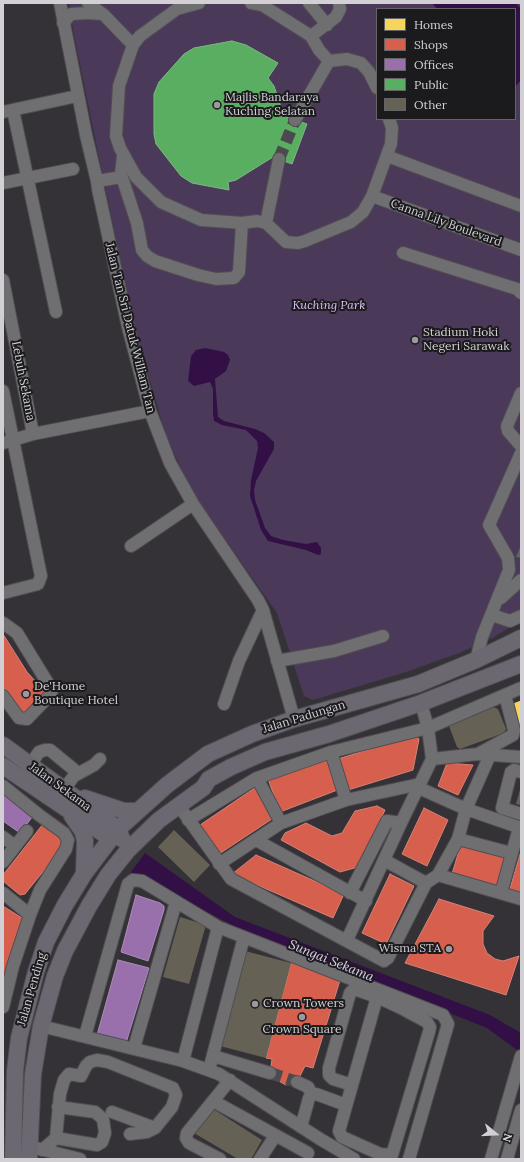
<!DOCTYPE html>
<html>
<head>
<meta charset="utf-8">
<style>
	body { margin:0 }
	#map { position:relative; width:524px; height:1162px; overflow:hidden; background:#353237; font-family:Lora,serif }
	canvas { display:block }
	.frame { position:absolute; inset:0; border:4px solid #d2d0d4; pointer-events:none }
	.legend { position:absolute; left:376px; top:8px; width:140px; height:112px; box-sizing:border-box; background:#1b1a1d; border:1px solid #646366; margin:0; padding:5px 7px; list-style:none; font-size:12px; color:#d2d0d4 }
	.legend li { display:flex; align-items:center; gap:8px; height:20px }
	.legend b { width:20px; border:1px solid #646366 }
	.north { position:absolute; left:476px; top:1114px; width:40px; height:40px; -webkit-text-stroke:3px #1b1a1d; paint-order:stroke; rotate:108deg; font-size:11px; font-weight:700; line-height:16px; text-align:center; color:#d2d0d4 }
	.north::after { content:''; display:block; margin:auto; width:14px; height:18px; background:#d2d0d4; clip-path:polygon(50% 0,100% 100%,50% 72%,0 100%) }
</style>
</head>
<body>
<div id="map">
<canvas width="524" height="1162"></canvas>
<div class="frame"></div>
<ul class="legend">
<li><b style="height:11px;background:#f6d55c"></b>Homes</li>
<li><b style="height:11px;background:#d6604d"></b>Shops</li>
<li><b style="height:11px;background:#9970ab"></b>Offices</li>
<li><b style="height:11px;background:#5aae61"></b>Public</li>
<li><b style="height:11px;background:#656255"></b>Other</li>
</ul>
<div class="north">N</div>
</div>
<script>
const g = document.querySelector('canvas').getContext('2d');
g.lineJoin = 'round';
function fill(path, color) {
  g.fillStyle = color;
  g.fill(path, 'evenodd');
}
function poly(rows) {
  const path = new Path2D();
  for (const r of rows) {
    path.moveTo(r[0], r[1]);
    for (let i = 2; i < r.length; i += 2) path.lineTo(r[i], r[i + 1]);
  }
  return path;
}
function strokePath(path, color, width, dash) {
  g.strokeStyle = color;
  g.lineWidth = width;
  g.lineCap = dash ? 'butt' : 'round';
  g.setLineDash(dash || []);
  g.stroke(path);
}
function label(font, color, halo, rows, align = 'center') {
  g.font = font + ' Lora,serif';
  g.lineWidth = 4;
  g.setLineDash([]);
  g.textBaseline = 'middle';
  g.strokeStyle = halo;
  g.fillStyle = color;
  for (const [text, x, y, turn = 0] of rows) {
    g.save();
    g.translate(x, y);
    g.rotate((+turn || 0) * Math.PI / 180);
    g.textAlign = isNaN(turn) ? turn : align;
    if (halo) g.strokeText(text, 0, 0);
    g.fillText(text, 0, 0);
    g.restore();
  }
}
fill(poly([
	[69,3,521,3,521,620,494,637,459,653,406,672,313,700,304,696,277,613,192,492,166,436,132,318,74,35],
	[377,9,515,9,515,119,377,119]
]), '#4b395a');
fill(poly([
	[432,3,516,3,521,9,521,80,515,87,515,9,437,9],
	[205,348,224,352,228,355,230,360,226,371,215,379,218,417,224,421,255,429,264,433,274,442,274,449,256,481,254,490,255,500,265,528,271,536,283,540,306,544,317,542,321,548,321,554,318,555,306,550,268,541,261,530,250,496,251,480,258,448,257,441,246,430,222,425,214,421,213,413,213,389,210,382,194,386,188,381,191,356,196,350],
	[145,853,235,917,490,1015,521,1033,521,1053,487,1028,247,933,131,872]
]), '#321046');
const homes = poly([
	[521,701,521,729,520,730,513,704,521,701]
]);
fill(homes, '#f6d55c');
strokePath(homes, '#ebd480', 1);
const shops = poly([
	[3,634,27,672,47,694,23,716,3,687,3,634],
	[415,735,419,739,413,770,348,790,338,759,415,735],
	[328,756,340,789,280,812,268,779,328,756],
	[447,763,473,765,458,795,438,786,447,763],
	[256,787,275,817,219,854,200,825,256,787],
	[377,806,385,810,358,867,340,872,281,840,285,833,306,823,332,836,342,833,355,811,377,806],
	[424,808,448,820,427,866,402,854,424,808],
	[43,824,61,838,62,848,25,894,20,895,3,881,3,875,43,824],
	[462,841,506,854,495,891,451,877,462,841],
	[521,851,521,895,509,892,521,851],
	[256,855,344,894,333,918,232,874,256,855],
	[390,874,414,886,386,944,362,933,390,874],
	[439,899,494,916,483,931,483,944,487,953,495,959,503,961,519,956,506,995,405,963,439,899],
	[3,906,22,918,24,923,3,988,3,906],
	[291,963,341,977,313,1068,305,1066,297,1082,286,1085,273,1078,270,1073,272,1059,266,1058,291,963]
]);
fill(shops, '#d6604d');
strokePath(shops, '#d58276', 1);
const offices = poly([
	[3,793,33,816,20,833,3,821,3,793],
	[136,895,160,903,164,906,164,910,148,961,121,952,136,895],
	[118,960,149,968,126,1043,97,1035,118,960]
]);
fill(offices, '#9970ab');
strokePath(offices, '#aa8db7', 1);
const public = poly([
	[232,41,246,45,278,63,268,78,274,86,284,116,307,124,292,164,273,157,236,180,228,182,229,190,192,183,181,176,156,144,154,134,154,94,159,82,184,54,194,48,232,41]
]);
fill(public, '#5aae61');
strokePath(public, '#7eb884', 1);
fill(poly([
	[521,545,521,558,516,557],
	[493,707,498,709,506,729,504,733,460,749,457,747,449,726,452,722],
	[521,786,521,805,516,804],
	[174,830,210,865,194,882,158,847],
	[180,917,206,925,189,984,163,977],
	[245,951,291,963,266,1058,220,1046],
	[210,1107,262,1140,251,1159,238,1159,194,1133]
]), '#656255');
strokePath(poly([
	[279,159,295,120],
	[270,1073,297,1082]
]), '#4d4a4f', 12, [12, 6]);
const minor = poly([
	[60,3,86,135,97,181,98,189,128,327,150,411,170,463,193,504,258,600,263,610,294,719],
	[88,3,104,15,133,45],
	[199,3,177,9,140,36,133,45,119,86,116,136,120,148,136,177,161,202,201,220,242,223,257,221,266,223,286,242,298,243,305,241,351,222,363,212,372,196,391,144,392,128,389,119],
	[251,3,262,5,311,36,319,50,329,61,347,59,361,63,369,72,377,88],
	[309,3,327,25],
	[63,23,71,14,88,13,102,14],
	[311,36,336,17,340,9,339,3],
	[13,110,56,312],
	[3,112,77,96],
	[295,120,329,61],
	[123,156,121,174,137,223,142,250,147,256,155,261,198,275,216,279,234,278,239,272,242,223],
	[387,156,521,206],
	[97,181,122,177],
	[3,183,73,169],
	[372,196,521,250],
	[266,223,279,159],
	[403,253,517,289,521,293],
	[3,280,33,434],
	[3,391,41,576,38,584,3,593],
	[521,393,507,426,508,431,521,446],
	[3,443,33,434,150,411],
	[131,546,193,504],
	[501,598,521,580],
	[492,615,510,621,521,616],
	[3,623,17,633,52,690,51,694,27,719,19,718,3,696],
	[476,660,482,637,509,570,508,558,489,525,521,453],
	[277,661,334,651,383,636],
	[224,704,239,661,263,610],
	[331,752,346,800],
	[478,754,513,735,514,730,505,695],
	[432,759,478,754,521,757],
	[30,765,39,752,45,750,50,750,78,773],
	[521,772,514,770,511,772,502,808,521,814],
	[257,778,281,823],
	[3,786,39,815,64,833,68,840,66,849,40,890,30,915,13,966,3,1007],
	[419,788,466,809,521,828],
	[64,789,74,776,94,765,100,759],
	[179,806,231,879,384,961,388,958,426,883,438,875,458,839,466,809,490,755],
	[188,820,257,778,331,752,428,728,521,688],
	[3,837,15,846],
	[458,839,511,853],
	[256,840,366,901],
	[384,860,426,883],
	[3,862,27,831],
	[219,864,281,823,346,800,420,784],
	[438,875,521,899],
	[3,893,30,915],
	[350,893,387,821,401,823],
	[501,893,519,828],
	[347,940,401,823,432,759,428,728,421,703],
	[41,1026,183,1061,219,1074,320,1139,354,1159],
	[85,1036,128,884,133,880,142,881,218,927,443,1015,448,1024,409,1159],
	[134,1048,176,902],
	[213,1056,270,1073],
	[183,1061,218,927],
	[209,1070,244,937],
	[297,1082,308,1087,312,1095],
	[352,1085,333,1079,329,1075,329,1068,350,993,353,990,357,990,377,997,401,1008,427,1022,430,1027,429,1032,392,1155,380,1154,342,1137,339,1131,377,997],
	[213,1101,308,1153],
	[112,1112,155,1128],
	[301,1127,309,1098,312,1095,316,1094,346,1105],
	[56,1138,97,1145,102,1142,105,1133,103,1119,95,1112,58,1107],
	[36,1148,80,1159],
	[42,1150,56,1138,60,1094,64,1080,69,1074,81,1076,86,1066,90,1062,97,1060,108,1062,173,1088,176,1095,172,1107,155,1128,147,1132,130,1134],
	[220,1159,189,1143,186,1138,187,1133,230,1080],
	[260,1159,275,1136],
	[491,1159,521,1056],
	[507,1159,521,1110]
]);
const major = poly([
	[3,745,118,829,122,839],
	[3,766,110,838],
	[85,798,124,811,137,811],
	[72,816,83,832,85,841,84,874],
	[13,1159,15,1071,19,1038,36,972,46,942,65,905,84,874,118,829,167,785,208,754,252,734,294,719,418,684,476,660,521,638],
	[29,1159,33,1074,41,1026,55,976,65,951,89,906,108,875,128,850,159,820,203,788,209,779,231,767,265,752,329,734,421,703,521,664]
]);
strokePath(minor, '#504e52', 14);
strokePath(major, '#504e52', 18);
strokePath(minor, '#6f6e70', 12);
strokePath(major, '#6c6871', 16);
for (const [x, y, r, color] of [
	[217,105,4,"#9b999d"],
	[415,340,4,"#9b999d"],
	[26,694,4,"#9b999d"],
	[449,949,4,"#9b999d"],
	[255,1004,4,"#9b999d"],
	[302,1017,4,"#9b999d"]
]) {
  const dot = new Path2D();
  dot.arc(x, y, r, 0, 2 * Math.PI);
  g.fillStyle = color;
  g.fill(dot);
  strokePath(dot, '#1b1a1d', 1.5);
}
label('12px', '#d2d0d4', '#1b1a1d', [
	["Majlis Bandaraya",225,98],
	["Kuching Selatan",225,112],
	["Stadium Hoki",423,333],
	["Negeri Sarawak",423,347],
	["De'Home",34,687],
	["Boutique Hotel",34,701],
	["Wisma STA",441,949,"right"],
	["Crown Towers",263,1004],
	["Crown Square",302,1030,"center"]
], 'left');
label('12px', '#d2d0d4', '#1b1a1d', [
	["Canna Lily Boulevard",446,223,20],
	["Jalan Tan Sri Datuk William Tan",130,328,76],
	["Lebuh Sekama",23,381,79],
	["Jalan Padungan",304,717,-17],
	["Jalan Sekama",60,787,36],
	["Jalan Pending",32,989,-74]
]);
label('italic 12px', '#dfc2f9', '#1b1a1d', [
	["Kuching Park",329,306]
]);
label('italic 13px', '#e1cdf2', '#1b1a1d', [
	["Sungai Sekama",331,961,22]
]);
</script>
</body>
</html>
